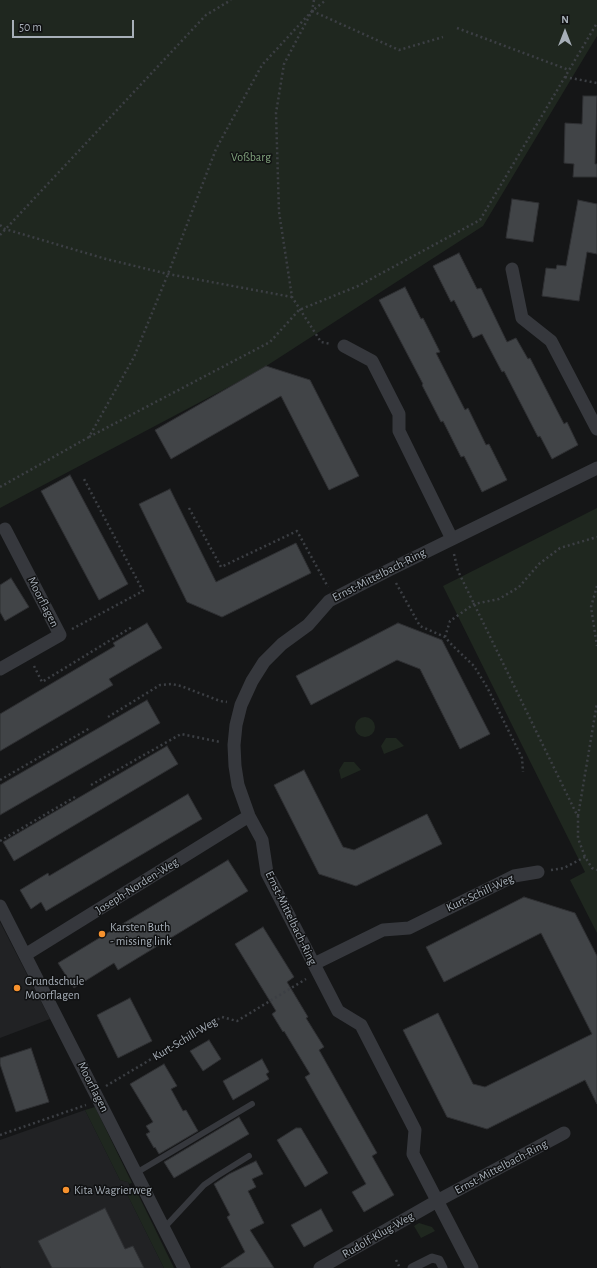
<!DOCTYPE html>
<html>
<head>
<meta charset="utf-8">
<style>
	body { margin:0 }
	#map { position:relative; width:597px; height:1268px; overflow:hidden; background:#151617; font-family:"Alegreya Sans",sans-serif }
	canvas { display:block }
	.north { position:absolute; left:545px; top:12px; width:40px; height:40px; -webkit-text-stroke:3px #101112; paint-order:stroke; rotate:0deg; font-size:11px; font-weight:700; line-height:16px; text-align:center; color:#a7afb8 }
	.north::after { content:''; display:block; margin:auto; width:14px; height:18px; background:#a7afb8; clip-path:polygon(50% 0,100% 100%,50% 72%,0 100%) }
	.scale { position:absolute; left:12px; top:20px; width:122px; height:18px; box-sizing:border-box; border:2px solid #a7afb8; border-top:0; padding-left:5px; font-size:12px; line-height:14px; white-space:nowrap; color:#a7afb8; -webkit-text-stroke:3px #101112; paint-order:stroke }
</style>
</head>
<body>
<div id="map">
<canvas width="597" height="1268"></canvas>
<div class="north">N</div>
<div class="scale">50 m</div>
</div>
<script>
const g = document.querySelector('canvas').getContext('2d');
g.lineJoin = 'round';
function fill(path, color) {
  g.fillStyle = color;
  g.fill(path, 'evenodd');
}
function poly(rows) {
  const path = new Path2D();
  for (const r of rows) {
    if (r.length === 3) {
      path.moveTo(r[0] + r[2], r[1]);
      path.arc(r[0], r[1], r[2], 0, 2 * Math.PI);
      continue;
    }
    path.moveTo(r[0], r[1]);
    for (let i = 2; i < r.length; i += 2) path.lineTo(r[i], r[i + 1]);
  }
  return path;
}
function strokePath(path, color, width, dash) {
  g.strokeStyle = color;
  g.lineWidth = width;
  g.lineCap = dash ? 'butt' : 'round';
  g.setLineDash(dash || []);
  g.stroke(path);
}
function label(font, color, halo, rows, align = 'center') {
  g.font = font + ' "Alegreya Sans",sans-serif';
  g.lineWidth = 3;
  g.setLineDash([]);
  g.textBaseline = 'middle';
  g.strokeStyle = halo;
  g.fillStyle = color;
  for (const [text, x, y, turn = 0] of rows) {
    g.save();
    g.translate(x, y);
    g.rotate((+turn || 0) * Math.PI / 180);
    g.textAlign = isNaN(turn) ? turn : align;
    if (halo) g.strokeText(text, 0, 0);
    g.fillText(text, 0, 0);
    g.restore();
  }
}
fill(poly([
	[0,922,50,1019,0,1038],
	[85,1110,120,1180,128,1182,132,1192,127,1194,164,1268,1,1268,0,1266,0,1140]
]), '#212224');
fill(poly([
	[0,0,597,0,597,36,483,226,257,372,0,508],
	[597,508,597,933,570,880,585,872,443,586],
	[365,727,10],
	[386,738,396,738,404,746,384,754,381,746],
	[344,762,354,762,361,770,341,779,339,770],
	[95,1107,132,1183,129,1184,128,1182,120,1180,85,1110],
	[136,1190,174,1268,164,1268,127,1194],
	[419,1223,432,1227,435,1231,421,1238,414,1226]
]), '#1f271f');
const building = poly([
	[583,96,597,96,595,164,597,164,597,177,573,177,574,164,564,163,565,123,582,124,583,96],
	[512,199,539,203,533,242,506,238,512,199],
	[578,200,597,204,597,254,587,252,579,301,542,296,546,268,556,269,557,265,566,266,578,200],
	[459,253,477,289,481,288,507,342,516,338,528,359,530,358,564,424,567,422,578,445,552,459,540,436,538,437,504,371,502,372,482,334,473,338,454,300,451,302,433,266,459,253],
	[405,287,421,319,423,318,440,352,436,353,465,410,468,408,486,445,489,444,507,480,482,492,464,456,461,457,443,421,441,422,422,385,423,384,379,300,405,287],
	[266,366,310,380,359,476,329,490,281,396,171,459,155,430,266,366],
	[70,475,128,584,99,600,41,491,70,475],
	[170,489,216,582,296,543,311,573,222,617,187,602,139,504,170,489],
	[11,578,29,607,5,621,0,612,0,585,11,578],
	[147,623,162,648,109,679,113,685,0,751,0,714,115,646,113,643,147,623],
	[398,623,442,640,490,734,460,749,420,669,397,660,311,705,296,676,398,623],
	[147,700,160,723,0,815,0,785,147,700],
	[167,746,178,764,14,861,3,842,167,746],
	[304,770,343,847,354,850,427,814,442,844,356,886,319,874,274,785,304,770],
	[188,794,202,819,46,911,41,902,31,909,20,890,48,873,49,876,188,794],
	[228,860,248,891,118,970,114,963,74,988,58,963,228,860],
	[524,897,575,913,597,956,597,1104,585,1080,487,1129,447,1117,403,1030,438,1013,473,1084,485,1087,592,1034,541,933,444,982,426,947,524,897],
	[263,927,294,977,287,982,308,1017,306,1018,324,1047,319,1050,377,1153,372,1156,394,1195,364,1212,352,1192,366,1184,305,1077,310,1074,284,1031,283,1032,272,1014,276,1011,235,944,263,927],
	[130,998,152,1041,118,1058,97,1015,130,998],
	[209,1040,221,1059,203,1071,190,1051,209,1040],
	[31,1048,49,1102,16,1112,0,1064,0,1058,31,1048],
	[262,1059,269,1072,266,1074,269,1079,233,1100,223,1081,262,1059],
	[164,1064,177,1086,171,1089,183,1111,186,1110,198,1131,159,1154,155,1147,154,1148,146,1134,150,1132,146,1126,153,1122,130,1084,164,1064],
	[239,1117,249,1134,174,1178,164,1162,239,1117],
	[296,1128,301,1128,328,1173,305,1187,277,1140,296,1128],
	[256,1161,263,1174,252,1179,256,1187,248,1191,264,1223,250,1230,274,1268,221,1268,245,1252,227,1217,230,1215,214,1184,229,1174,256,1161],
	[105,1208,125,1249,133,1246,144,1268,52,1268,38,1241,105,1208],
	[321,1209,333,1231,304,1247,291,1225,321,1209]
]);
fill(building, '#414447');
strokePath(building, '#2f3033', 1);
strokePath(poly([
	[314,0,312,11,284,64,276,113,279,212,292,297,321,342,331,344],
	[312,11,399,50,443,37],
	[457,28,569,70],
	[565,77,597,83],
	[0,225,5,229,106,259,168,274,292,297],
	[0,235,206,15,231,0],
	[89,437,270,342,299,310,358,286,480,220,597,23],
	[0,487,89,437,134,357,168,274,216,149,262,65,312,11,326,0],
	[189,508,221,567,297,531,328,587],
	[454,554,458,571,578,817,578,838,585,857,592,868,597,870],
	[396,583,420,626,445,637,453,646,474,666,487,687,522,758,523,772],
	[597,586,591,607,597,646],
	[72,629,143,591,84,479],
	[445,637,450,621,474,604,499,599,519,587,539,564,560,548,597,537],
	[34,666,42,682,132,627],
	[108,717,160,685,172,684,181,686,220,701,227,702],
	[0,780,90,728],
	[91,785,181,734,220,742],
	[578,816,597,703],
	[0,841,75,797],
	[551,870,564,868,585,857],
	[106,1086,222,1017,237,1021,306,979],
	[0,1135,86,1105],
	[396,1260,399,1266]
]), '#3c3f44', 2.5, [2, 3]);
strokePath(poly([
	[136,1173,252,1104],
	[164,1228,204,1185,217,1176,249,1156]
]), '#36383d', 6);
strokePath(poly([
	[412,1268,432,1258,439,1260,443,1268]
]), '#36383d', 9);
strokePath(poly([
	[512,269,522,318,551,341,597,429],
	[344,346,372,361,399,414,399,431,452,539],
	[0,669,60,635,5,529],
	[0,906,184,1268],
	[25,955,249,816],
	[314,964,383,930,409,928,514,876,538,872],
	[320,1268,437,1201,564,1133],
	[472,1268,413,1154,415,1130,361,1025,338,1011,267,873,262,840,249,816,238,785,235,766,234,745,236,725,241,705,252,681,264,662,282,644,308,625,329,601,389,570,597,468]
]), '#36383d', 13);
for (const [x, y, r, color] of [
	[102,934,4,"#f7922e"],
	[17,988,4,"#f7922e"],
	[66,1190,4,"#f7922e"]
]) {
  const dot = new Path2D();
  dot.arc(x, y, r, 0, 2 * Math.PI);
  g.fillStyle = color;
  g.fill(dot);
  strokePath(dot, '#101112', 1.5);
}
label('12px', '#81a37d', '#101112', [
	["Voßbarg",251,157]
]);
label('12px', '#a7afb8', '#101112', [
	["Ernst-Mittelbach-Ring",379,575,-27],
	["Moorflagen",43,602,63],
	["Joseph-Norden-Weg",137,886,-32],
	["Kurt-Schill-Weg",480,893,-25],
	["Ernst-Mittelbach-Ring",291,918,64],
	["Kurt-Schill-Weg",185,1039,-31],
	["Moorflagen",93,1087,63],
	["Ernst-Mittelbach-Ring",501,1167,-28],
	["Rudolf-Klug-Weg",378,1235,-30]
]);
label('12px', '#a7afb8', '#101112', [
	["Karsten Buth",110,927],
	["- missing link",110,941],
	["Grundschule",25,981],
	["Moorflagen",25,995],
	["Kita Wagrierweg",74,1190]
], 'left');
</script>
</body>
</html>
